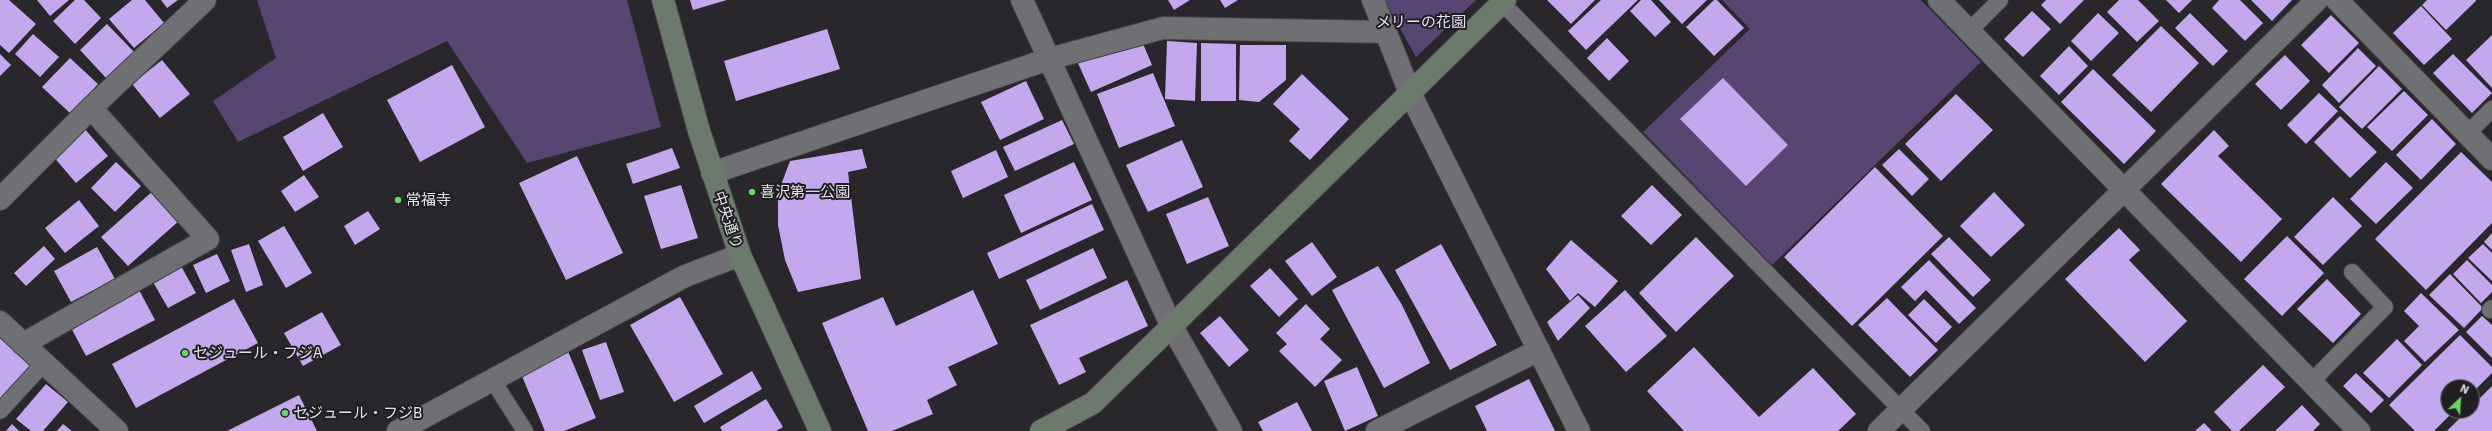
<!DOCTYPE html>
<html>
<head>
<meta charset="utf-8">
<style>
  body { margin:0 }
  #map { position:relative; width:2492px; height:431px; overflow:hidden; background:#29272b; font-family:"Exo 2",sans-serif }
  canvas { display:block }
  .north { position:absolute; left:2440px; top:379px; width:40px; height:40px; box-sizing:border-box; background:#1f1e22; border:1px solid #6d6c70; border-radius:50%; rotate:25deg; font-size:11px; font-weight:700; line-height:16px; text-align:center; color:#e2e1e4 }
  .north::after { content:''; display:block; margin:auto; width:14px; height:18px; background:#68d465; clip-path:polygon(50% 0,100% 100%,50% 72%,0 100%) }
</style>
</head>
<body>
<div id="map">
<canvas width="2492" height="431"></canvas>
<div class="north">N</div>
</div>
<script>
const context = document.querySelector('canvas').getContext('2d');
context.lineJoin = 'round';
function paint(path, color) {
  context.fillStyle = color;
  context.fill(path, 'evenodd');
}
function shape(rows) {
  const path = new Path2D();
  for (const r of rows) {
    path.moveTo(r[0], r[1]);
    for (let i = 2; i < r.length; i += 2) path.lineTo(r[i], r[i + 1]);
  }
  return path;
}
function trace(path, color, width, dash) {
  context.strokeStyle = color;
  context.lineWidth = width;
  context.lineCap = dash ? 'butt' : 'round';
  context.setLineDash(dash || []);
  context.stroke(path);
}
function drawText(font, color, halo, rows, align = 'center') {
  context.font = font + ' "Exo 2","Noto Sans JP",sans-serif';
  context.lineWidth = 4;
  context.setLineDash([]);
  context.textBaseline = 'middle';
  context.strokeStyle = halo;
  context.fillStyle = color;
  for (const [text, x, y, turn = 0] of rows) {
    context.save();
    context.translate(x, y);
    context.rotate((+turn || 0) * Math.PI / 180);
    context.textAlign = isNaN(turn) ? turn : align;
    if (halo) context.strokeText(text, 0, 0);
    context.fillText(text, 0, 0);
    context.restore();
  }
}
paint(shape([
  [257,0,627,0,661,127,527,163,447,41,238,142,213,101,276,58],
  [1384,0,1476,0,1416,57],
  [1722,0,1921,0,1981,62,1772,265,1643,132,1750,29]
]), '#584672');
paint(shape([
  [0,0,9,0,36,24,9,53,0,45],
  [37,0,69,0,50,16],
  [75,0,84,0,101,18,75,44,53,21],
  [132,0,145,0,164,23,134,48,109,19],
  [161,0,178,0,167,8],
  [690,0,727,0,693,10],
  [1168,0,1190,0,1174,10],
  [1220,0,1238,0,1225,8],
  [1547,0,1595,0,1571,24],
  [1601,0,1638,0,1586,50,1568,31],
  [1641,0,1651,0,1671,22,1655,37,1630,11],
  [1659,0,1707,0,1682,24],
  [1714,0,1717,0,1744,28,1714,56,1686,27],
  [2046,0,2084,0,2060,24,2041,5],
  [2119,0,2138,0,2159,21,2137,42,2107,12],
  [2166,0,2192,0,2179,13],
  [2219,0,2240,0,2263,23,2245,41,2212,8],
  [2251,0,2292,0,2272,21],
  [2427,0,2476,0,2476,1,2446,30,2422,5],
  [2421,6,2452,39,2424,65,2393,33],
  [2032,11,2051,29,2023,57,2004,39],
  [2098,13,2119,33,2091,61,2071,41],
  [2190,13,2228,51,2213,66,2175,28],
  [2331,15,2359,43,2329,73,2301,45],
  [107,24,135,53,107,79,80,50],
  [2161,26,2199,63,2151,112,2112,75],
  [827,29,840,69,736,101,724,61],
  [33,34,59,57,40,77,15,54],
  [2492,35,2492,88,2466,60],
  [1607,38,1629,61,1609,81,1587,58],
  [1141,39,1152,65,1091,92,1077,61],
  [1167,41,1197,43,1195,101,1165,99],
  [1201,43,1236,44,1236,101,1201,101],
  [1240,45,1286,45,1286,80,1259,102,1239,100],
  [2069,46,2088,66,2059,95,2040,76],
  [2358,48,2376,66,2339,103,2322,85],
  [0,54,11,65,0,76],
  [2453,54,2492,93,2472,113,2433,73],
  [2285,55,2310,81,2281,110,2255,84],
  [70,58,98,84,71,114,42,87],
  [162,60,190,94,160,118,132,84],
  [452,65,485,127,420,162,387,100],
  [2379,66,2402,89,2362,129,2339,107],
  [2093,69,2156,131,2124,164,2061,102],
  [1153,73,1175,126,1119,148,1097,94],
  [1302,74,1349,119,1310,160,1289,141,1300,129,1273,104],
  [1723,78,1788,145,1746,186,1680,119],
  [1026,81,1044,119,1000,140,981,102],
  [2404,91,2428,115,2392,151,2367,127],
  [2319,93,2338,111,2306,144,2287,125],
  [1956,94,1993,130,1941,181,1905,144],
  [323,113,343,147,303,171,283,137],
  [2340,116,2377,152,2350,178,2314,142],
  [2432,119,2456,144,2421,180,2396,155],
  [1062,120,1074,144,1015,171,1003,147],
  [84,128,108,156,76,183,52,155],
  [2214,130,2229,146,2218,156,2282,219,2241,262,2161,184],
  [1182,140,1203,187,1148,212,1126,165],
  [672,148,680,168,633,184,626,164],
  [862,149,867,168,848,172,861,279,798,292,785,260,778,225,778,193,790,161],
  [1899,149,1929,179,1912,196,1882,165],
  [996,150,1008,177,963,198,951,171],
  [2461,152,2492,182,2492,223,2426,290,2375,239],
  [577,156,623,253,566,280,519,183],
  [116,162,141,186,115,212,91,188],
  [1074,162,1092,200,1021,233,1004,195],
  [2386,162,2413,188,2376,224,2350,199],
  [1875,167,1943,236,1852,326,1784,257],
  [304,175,319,197,295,212,281,191],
  [681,185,698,238,661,249,644,196],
  [1652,185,1682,215,1651,245,1621,216],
  [154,190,180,220,128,266,101,237],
  [1994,192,2025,225,1991,257,1960,226],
  [1208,197,1229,246,1187,264,1166,214],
  [2333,197,2362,226,2323,265,2294,237],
  [79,200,99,226,65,253,45,228],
  [1092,204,1104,230,999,279,987,253],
  [368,211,380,229,355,245,344,226],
  [284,226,312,273,286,288,258,241],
  [2119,228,2140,250,2129,260,2187,321,2145,362,2065,279],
  [2492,233,2492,250,2484,242],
  [2287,236,2324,273,2282,316,2244,279],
  [1696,237,1734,276,1676,332,1639,293],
  [1949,237,1991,280,1973,297,1931,254],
  [1571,240,1618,281,1595,307,1578,293,1570,301,1546,269],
  [1312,242,1337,277,1312,296,1285,261],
  [249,244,263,285,246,292,231,250],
  [1441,244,1497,345,1450,370,1395,270],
  [2483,244,2492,253,2492,281,2468,258],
  [44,246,55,259,26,286,14,273],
  [97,247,115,279,71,302,54,271],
  [1093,248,1107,278,1040,310,1026,280],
  [217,254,230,281,206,293,193,265],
  [1929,260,1976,308,1959,324,1926,290,1915,301,1901,287],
  [2467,260,2492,285,2492,292,2481,303,2453,274],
  [181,266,196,293,168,308,153,282],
  [1378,266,1402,305,1430,363,1384,388,1332,290],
  [1270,268,1298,299,1279,317,1250,286],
  [2450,274,2483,308,2464,328,2429,295],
  [2327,279,2361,314,2333,343,2297,309],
  [1127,280,1148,326,1079,358,1086,372,1059,385,1030,325],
  [138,288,155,320,86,356,69,324],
  [973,290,998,344,948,367,957,385,927,400,933,414,892,431,868,431,822,323,883,297,896,326],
  [1625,290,1667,336,1626,372,1585,326],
  [2421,293,2459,330,2425,362,2404,341,2419,326,2404,311],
  [1578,295,1590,308,1558,341,1547,322],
  [680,297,723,374,674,402,630,325],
  [1887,298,1938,350,1910,377,1858,325],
  [234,299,258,343,136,408,112,364],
  [1924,299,1952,327,1936,343,1908,315],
  [1306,304,1330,329,1320,339,1342,360,1315,387,1279,351,1287,344,1276,333],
  [322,312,341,345,303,366,284,333],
  [1220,316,1249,350,1229,367,1200,333],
  [2482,316,2492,325,2492,358,2466,332],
  [2460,335,2492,367,2492,373,2472,393,2472,387,2448,387,2448,411,2454,411,2434,431,2415,431,2389,405],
  [2,337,34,367,0,404,0,339],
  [2397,339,2422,365,2389,398,2363,373],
  [606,342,624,392,600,400,582,350],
  [1694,347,1759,417,1813,368,1856,414,1838,431,1684,431,1647,391],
  [567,349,596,418,564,431,545,431,519,369],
  [2263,365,2285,387,2239,431,2232,431,2214,412],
  [1357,367,1378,416,1345,431,1324,381],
  [752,371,762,389,704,423,694,406],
  [2356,373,2384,400,2371,413,2343,386],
  [1529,379,1555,431,1487,431,1475,406],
  [46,384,68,402,43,431,31,431,16,419],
  [2492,386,2492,431,2447,431,2467,411,2472,411,2472,406],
  [299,395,317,431,227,431],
  [766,399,783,427,776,431,722,431,720,427],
  [1297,402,1312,431,1263,431,1258,422],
  [2302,405,2320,424,2313,431,2275,431],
  [2204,423,2212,431,2195,431],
  [12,424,19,431,6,431],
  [63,424,72,431,57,431]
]), '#c4a8ed');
const lane = shape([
  [1502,3,1922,431],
  [1969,31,2000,0],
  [2467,134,2492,109],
  [2490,310,2492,308],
  [493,381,525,431],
  [2311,382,2385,307,2352,272],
  [0,411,44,363]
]);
const street = shape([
  [1022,0,1171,325,1231,431],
  [1373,0,1410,93,1579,431],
  [1939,0,2359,431],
  [2337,0,2492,159],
  [712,173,1049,59,1163,28,1386,32],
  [0,199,91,108,205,0],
  [0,322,117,431],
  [23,344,208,239,91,108],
  [398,431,685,276,740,255],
  [1377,431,1539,350],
  [1879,431,2317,0]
]);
const secondary = shape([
  [663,0,699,131,740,255,820,431],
  [1041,431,1093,403,1505,0]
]);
trace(lane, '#444246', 18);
trace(street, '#444246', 24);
trace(secondary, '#444246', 24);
trace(lane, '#706f73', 16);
trace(street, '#706f73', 22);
trace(secondary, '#6b7a6c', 22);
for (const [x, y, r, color] of [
  [752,192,4,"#68d465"],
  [398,200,4,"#68d465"],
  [185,353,4,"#68d465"],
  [285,413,4,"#68d465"]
]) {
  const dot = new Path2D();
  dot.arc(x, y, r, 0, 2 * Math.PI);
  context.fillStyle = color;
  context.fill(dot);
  trace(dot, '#1f1e22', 1.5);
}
drawText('15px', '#e5def1', '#1f1e22', [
  ["メリーの花園",1421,22]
]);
drawText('15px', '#e2e1e4', '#1f1e22', [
  ["喜沢第一公園",760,192],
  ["常福寺",406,200],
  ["セジュール・フジA",193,353],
  ["セジュール・フジB",293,413]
], 'left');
drawText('15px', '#e2e1e4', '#1f1e22', [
  ["中央通り",728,220,71]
]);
</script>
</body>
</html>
